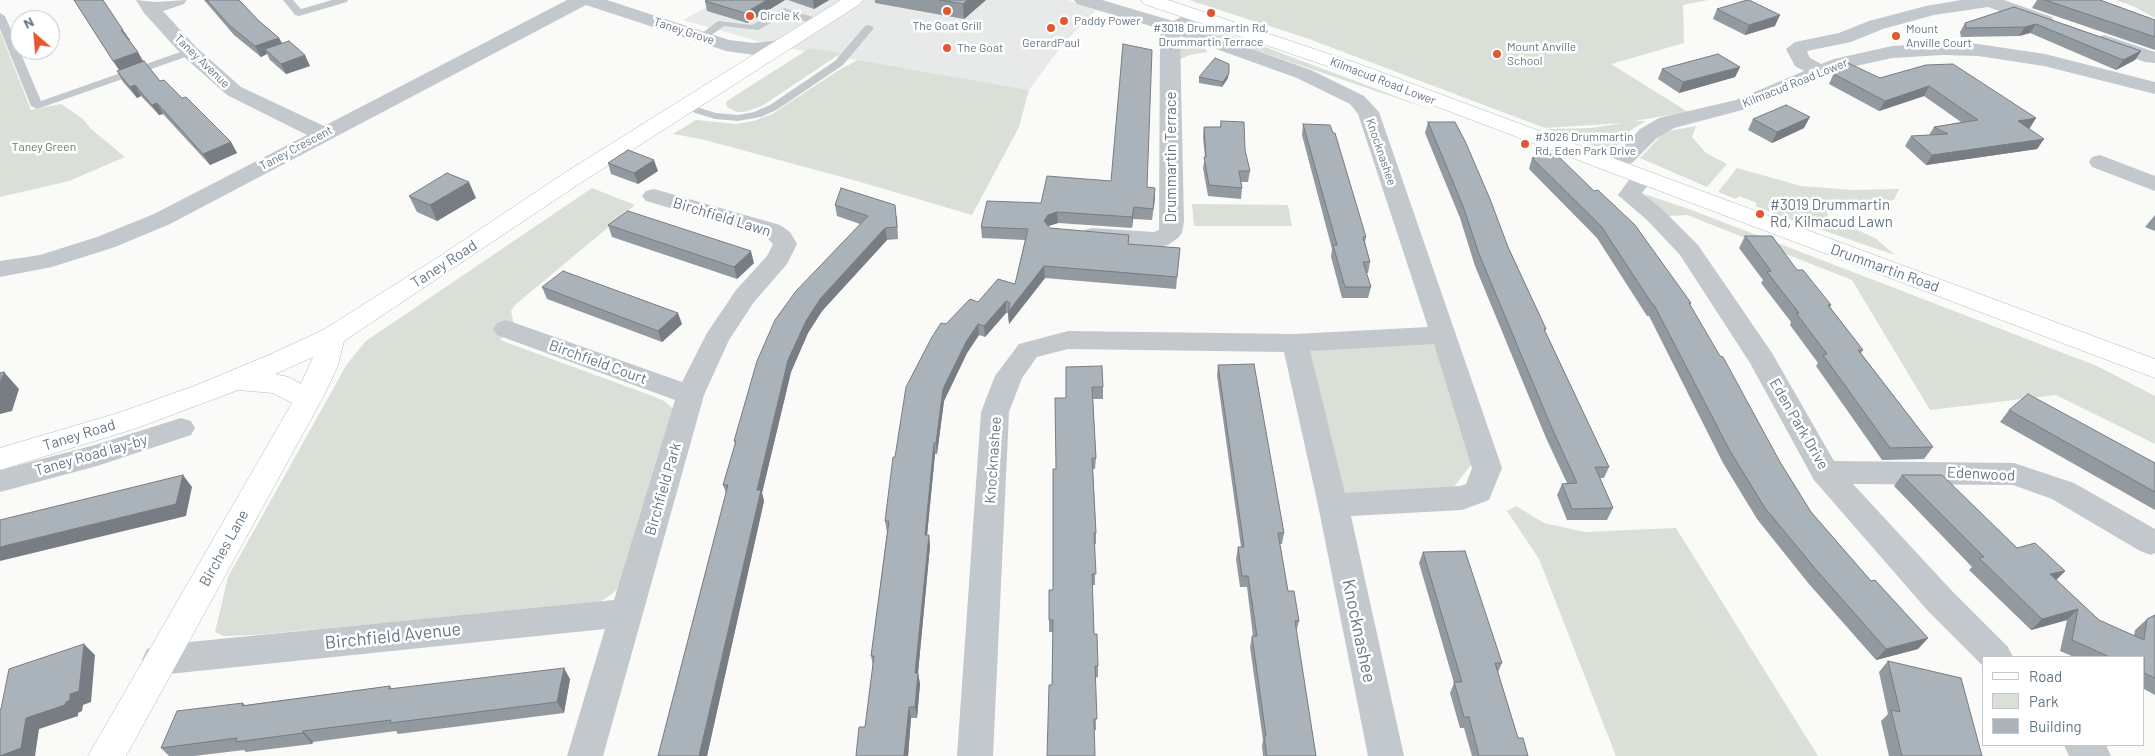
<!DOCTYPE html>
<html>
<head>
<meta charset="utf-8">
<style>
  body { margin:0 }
  #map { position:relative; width:2155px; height:756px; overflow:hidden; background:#fafaf8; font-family:Barlow,sans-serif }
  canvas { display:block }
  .legend { position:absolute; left:1982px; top:656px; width:162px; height:90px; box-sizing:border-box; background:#fff; border:1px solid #c1c8cd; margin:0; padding:6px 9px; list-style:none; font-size:15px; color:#657683 }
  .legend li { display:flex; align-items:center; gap:10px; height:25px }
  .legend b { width:25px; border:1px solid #c1c8cd }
  .north { position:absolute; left:10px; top:10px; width:50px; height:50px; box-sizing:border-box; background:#fff; border:1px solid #c1c8cd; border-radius:50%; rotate:333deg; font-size:14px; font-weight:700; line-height:20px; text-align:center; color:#657683 }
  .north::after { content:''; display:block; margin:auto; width:18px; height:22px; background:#e4572e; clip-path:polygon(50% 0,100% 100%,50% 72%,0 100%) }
</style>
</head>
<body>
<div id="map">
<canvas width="2155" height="756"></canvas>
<ul class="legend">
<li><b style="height:6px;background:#fff"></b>Road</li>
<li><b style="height:14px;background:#dadfd7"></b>Park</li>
<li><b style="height:14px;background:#aab3b9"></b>Building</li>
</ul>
<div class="north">N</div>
</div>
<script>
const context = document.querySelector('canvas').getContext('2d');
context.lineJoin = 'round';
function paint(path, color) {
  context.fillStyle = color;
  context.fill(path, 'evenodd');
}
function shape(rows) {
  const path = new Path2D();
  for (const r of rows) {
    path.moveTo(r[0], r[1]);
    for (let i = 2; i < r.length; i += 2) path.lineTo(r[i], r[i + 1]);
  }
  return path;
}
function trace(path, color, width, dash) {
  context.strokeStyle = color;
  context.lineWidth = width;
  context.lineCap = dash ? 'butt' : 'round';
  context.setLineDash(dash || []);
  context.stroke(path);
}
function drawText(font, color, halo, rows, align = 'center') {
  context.font = font + ' Barlow,sans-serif';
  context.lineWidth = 5;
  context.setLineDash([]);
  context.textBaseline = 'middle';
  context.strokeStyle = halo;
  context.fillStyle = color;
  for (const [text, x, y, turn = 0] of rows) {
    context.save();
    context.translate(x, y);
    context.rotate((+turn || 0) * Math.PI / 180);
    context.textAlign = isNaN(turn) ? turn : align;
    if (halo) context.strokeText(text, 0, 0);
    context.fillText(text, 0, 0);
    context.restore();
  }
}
paint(shape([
  [720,0,1068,0,1096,10,1063,44,1029,90,771,45,683,20]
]), '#e8e9e9');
paint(shape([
  [1189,0,1708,0,1683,5,1684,43,1611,64,1688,112,1634,121,1646,121,1631,130,1616,147,1610,149,1595,146,1547,129,1591,128,1623,123,1545,128,1309,39],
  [2116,0,2155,0,2155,18,2135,7],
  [1196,24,1257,44,1432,110,1205,33,1193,28,1192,26],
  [0,31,31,110,61,104,83,119,91,129,125,157,69,181,0,197],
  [1174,38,1206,49,1207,52,1190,55,1178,60],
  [810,48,841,53,762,106,744,112,737,112,727,107,726,103,727,101],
  [858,60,1029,90,1019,127,972,215,857,181,701,139,673,134,696,120,736,124,754,121,772,114,839,70],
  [1696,126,1692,137,1706,153,1727,164,1707,187,1640,158,1661,136,1669,131],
  [1737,168,1801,186,1852,190,1899,189,1894,200,1826,208,1828,217,1875,238,1895,255,1775,214,1755,206,1757,203,1739,196,1736,199,1718,192],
  [592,188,635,205,515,305,511,311,514,325,500,340,655,397,664,401,672,408,673,413,618,589,602,601,586,604,254,635,224,636,215,632,228,577,347,364,366,341],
  [1644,194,1689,209,2097,366,2155,396,2155,444,2056,395,1930,410,1852,280,1687,215,1667,216],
  [1192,204,1288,205,1292,226,1194,226],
  [1436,343,1474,461,1453,488,1338,494,1298,349],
  [1516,506,1544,523,1585,532,1676,528,1818,756,1616,756,1539,559,1507,511]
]), '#dadfd7');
const secondary = shape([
  [841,0,863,0,860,4,582,182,344,341,337,368,322,399,126,756,88,756,292,403,273,393,238,390,137,428,0,470,0,448,118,413,197,385,271,354,323,330,437,258,566,172,841,0],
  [313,357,301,384,288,377,275,374,313,357],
  [1141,0,1168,0,1359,64,2155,359,2155,378,1345,72,1144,4,1141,0]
]);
trace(secondary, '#b3babf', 1);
paint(shape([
  [283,0,293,0,301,9,332,0,348,0,347,2,299,16,295,15,283,0],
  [784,8,822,20,823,22,818,25,785,15,758,30,724,26,706,39,702,40,697,37,718,21,752,25,784,8],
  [0,13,5,16,41,101,186,50,190,49,195,52,194,54,37,109,31,106,0,29,0,13],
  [869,25,874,28,843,65,778,109,761,117,738,121,715,119,683,109,681,107,687,104,716,113,738,115,754,112,770,105,835,61,865,26,869,25]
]), '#c3c8cc');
paint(shape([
  [136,0,155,2,187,0,184,4,163,11,197,48,241,87,324,126,567,0,607,0,729,40,754,43,782,40,789,42,792,46,789,50,782,52,754,55,726,51,586,5,170,224,115,247,52,267,0,277,0,261,40,255,97,237,154,214,307,135,227,95,183,56,144,13,136,0],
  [1074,0,1102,0,1173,21,1190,13,1197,15,1199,19,1190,27,1311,70,1364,96,1379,112,1502,468,1489,500,1462,510,1351,516,1404,756,1368,756,1318,505,1284,352,1068,349,1037,357,1022,378,1009,412,993,756,957,756,981,412,995,376,1019,344,1068,331,1295,334,1428,327,1358,114,1350,104,1297,78,1180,36,1184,222,1182,233,1178,238,1168,245,1159,247,1084,240,1080,235,1084,230,1092,228,1154,232,1159,230,1160,35,1164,30,1077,4,1074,0],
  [1434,344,1472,468,1466,484,1460,486,1345,493,1310,351,1434,344],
  [1961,0,2004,0,2052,17,2054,21,2052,25,2045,27,1988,7,1934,15,1883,29,1851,42,1807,51,1810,58,1821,64,1834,59,1892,46,1943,43,1978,44,2045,54,2155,82,2155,94,2044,66,1978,56,1943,55,1892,58,1847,68,1750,108,1674,128,1656,139,1632,163,1624,165,1616,163,1613,158,1640,129,1659,118,1736,100,1804,71,1795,66,1786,49,1795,42,1839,33,1869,21,1926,6,1961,0],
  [2104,35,2155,52,2155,63,2145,62,2097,45,2094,41,2097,37,2104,35],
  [2100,155,2155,176,2155,191,2092,167,2089,162,2092,157,2100,155],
  [1642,171,1650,173,1653,178,1642,193,1663,210,1698,245,1772,353,1834,461,2014,463,2074,483,2155,529,2155,553,2151,555,2140,551,2052,499,2013,485,1853,484,1952,591,2008,647,2013,657,1984,657,1984,667,1928,611,1814,480,1750,363,1680,255,1647,220,1618,195,1634,173,1642,171],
  [654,189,780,225,790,232,797,244,787,264,754,302,729,340,704,395,603,756,567,756,605,629,159,675,147,671,142,660,147,649,159,645,614,600,675,400,497,335,493,329,497,323,506,320,515,323,682,382,707,333,736,290,767,256,773,244,764,235,646,201,642,196,646,191,654,189],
  [181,418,191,421,195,428,191,435,97,466,0,492,0,470,95,445,181,418],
  [2064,745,2106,745,2111,756,2069,756,2064,745]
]), '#c3c8cc');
paint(secondary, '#fff');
paint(shape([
  [74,0,130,40,129,40,143,61,160,81,182,98,231,142,237,153,210,165,163,114,159,115,141,96,137,98,123,82,117,71,119,70],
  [204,0,239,0,259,21,279,38,282,43,310,66,286,74,270,60,267,54,261,57,234,35],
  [785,0,747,23,707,11,705,1],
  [788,0,829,0,814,9],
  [875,0,986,0,964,19,875,3],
  [2037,0,2100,0,2155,20,2155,50,2032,8],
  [2014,7,2141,51,2135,60,2116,70,2030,33,2019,36,1961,37,1960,32,1965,23],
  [1717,9,1775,26,1745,35,1713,19],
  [1926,65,2036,118,2029,129,2044,139,2037,149,1926,165,1905,146,1911,136,1929,135,1934,127,1961,122,1924,96,1879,111,1829,84,1837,66,1880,78],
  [1740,67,1735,77,1679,93,1658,79,1662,69],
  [1199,77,1228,78,1222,87,1199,83],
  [1753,119,1804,128,1772,143,1748,130],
  [1221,121,1245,150,1250,171,1248,182,1241,182,1242,188,1241,199,1208,196,1203,168,1205,157,1203,137,1204,127,1220,127],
  [1428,122,1508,247,1546,329,1545,331,1609,467,1604,478,1600,478,1613,508,1607,520,1567,520,1557,495,1562,484,1567,483,1546,438,1475,266,1460,218,1425,133],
  [1303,124,1366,237,1365,242,1370,262,1368,273,1366,273,1371,287,1368,298,1342,298,1331,257,1332,249,1302,135],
  [1532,158,1691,303,1690,305,1780,462,1811,512,1871,581,1928,638,1918,649,1876,660,1809,584,1757,519,1723,463,1649,316,1647,316,1597,238,1529,169],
  [608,163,658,171,638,184,611,174],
  [1147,187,1155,188,1152,220,1133,219,1132,228,1058,223,1048,226,1050,228,1129,244,1180,248,1176,289,1045,278,1009,324,1008,313,1006,313,985,337,979,335,967,353,944,401,937,454,935,454,927,535,929,535,930,546,918,673,920,684,917,718,911,718,908,756,856,756,865,727,873,666,871,656,887,532,885,521,895,457,946,324,978,302,1015,284,1025,240,982,238,981,227,1041,203],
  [409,196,476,198,437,221,417,212],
  [835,205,897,216,898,239,887,240,822,311,808,333,791,372,762,493,764,501,707,756,658,756,726,493,723,485,735,444,734,441,860,224,837,216],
  [2155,215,2155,231,2145,227],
  [608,225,754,263,737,279,612,237],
  [1745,236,1797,270,1831,305,1830,307,1863,350,1861,353,1933,447,1924,459,1882,460,1816,366,1818,363,1790,325,1791,322,1761,283,1763,280,1739,248],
  [542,287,682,324,662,342,547,299],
  [1218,365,1284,533,1282,544,1280,544,1288,591,1299,621,1296,632,1316,756,1263,756,1262,746,1263,740,1250,647,1252,636,1253,636,1247,587,1240,587,1236,559,1238,547,1241,547,1217,376],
  [1066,367,1103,387,1103,399,1093,399,1096,458,1095,469,1093,469,1096,533,1096,544,1095,544,1095,585,1092,585,1094,634,1098,666,1098,677,1095,678,1096,730,1095,730,1052,685,1053,632,1049,632,1049,590,1053,590,1066,398],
  [2009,410,2155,463,2155,510,2000,422],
  [1902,475,2017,548,2065,571,2056,580,2099,620,2134,636,2135,630,2147,619,2155,615,2155,695,2144,689,2144,657,2074,657,2060,651,2067,620,2031,630,1969,570,1972,567,1894,486],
  [1423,552,1502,663,1498,672,1518,738,1528,756,1472,756,1464,728,1460,728,1450,693,1454,683,1419,563],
  [1888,661,1982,756,1889,756,1881,721,1888,714,1879,672],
  [570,679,564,713,398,734,396,731,313,742,312,744,246,752,244,750,194,756,169,756,161,748,243,703,245,705,390,686,392,689]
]), '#929a9f');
paint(shape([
  [767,0,785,0,747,23,745,13],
  [813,0,829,0,814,9],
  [968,0,986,0,964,19,963,4],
  [1780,15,1775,26,1745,35,1749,25],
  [2036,24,2030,33,2019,36,2025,27],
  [121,30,123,30,130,40,128,41],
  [279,38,285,49,265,49,267,54,261,57,255,46],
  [2141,51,2135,60,2116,70,2123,60],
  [138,52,144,63,120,71,113,61],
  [305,55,310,66,286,74,281,64],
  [1740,67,1735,77,1679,93,1683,82],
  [1229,73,1228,78,1222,87,1223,82],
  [135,85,141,96,137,98,130,87],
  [1929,86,1924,96,1879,111,1885,101],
  [157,103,163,114,159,115,152,105],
  [1810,117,1804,128,1772,143,1777,132],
  [2036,118,2029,129,2018,121],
  [2044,139,2037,149,1926,165,1932,155],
  [231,142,237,153,210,165,203,154],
  [654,160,658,171,638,184,634,173],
  [469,182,476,198,437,221,430,205],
  [1155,188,1155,199,1152,220,1153,209],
  [1134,207,1133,219,1132,228,1132,217],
  [1057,212,1058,223,1049,226,1044,221,1048,215],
  [885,228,887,240,822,311,808,333,791,372,762,493,764,501,707,756,699,756,757,490,788,360,806,321,820,299],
  [751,251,754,263,737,279,734,267],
  [1044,266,1045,278,1009,324,1008,312],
  [1006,301,1006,313,985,337,984,326],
  [678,313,682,324,662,342,658,331],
  [978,324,979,335,967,353,944,401,937,454,936,443,943,389,966,342],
  [4,372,19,389,12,411,0,414,0,384],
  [934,443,935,454,926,546,925,535],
  [183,475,192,487,186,516,0,561,0,547],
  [929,535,930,546,918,673,920,684,917,718,915,707,915,673],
  [2065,571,2054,582,2050,574],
  [2078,609,2067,620,2031,630,2042,619],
  [1928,638,1918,649,1876,660,1886,649],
  [84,644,95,655,91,702,83,705,82,711,78,713,78,716,39,729,35,756,0,756,26,718,66,702,70,694],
  [564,668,570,679,564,713,557,702],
  [909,707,911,718,908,756,904,756],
  [303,731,313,742,312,744,303,733]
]), '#777d82');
const building = shape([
  [74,0,103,0,123,30,121,30,138,52,113,61,74,0],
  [207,0,239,0,259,21,279,38,255,46,229,25,207,0],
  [707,0,767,0,745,13,705,1,707,0],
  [940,0,968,0,963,4,940,0],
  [1747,0,1749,0,1780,15,1749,25,1717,9,1747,0],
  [2045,0,2100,0,2155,20,2155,37,2045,0],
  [2014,7,2141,51,2123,60,2036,24,2025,27,1966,28,1965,23,2014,7],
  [289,41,305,55,281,64,265,49,289,41],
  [1123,44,1152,50,1147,187,1155,188,1153,209,1134,207,1132,217,1057,212,1048,215,1044,221,1050,228,1129,235,1128,244,1180,248,1177,277,1044,266,1008,312,1010,303,1006,301,984,326,978,324,966,342,943,389,936,443,934,443,925,535,929,535,915,673,918,673,915,707,909,707,904,756,856,756,859,727,865,727,874,656,871,656,889,521,885,521,893,457,895,457,906,387,932,337,941,323,946,324,970,299,978,302,998,279,1015,284,1028,229,981,227,987,201,1041,203,1047,176,1111,181,1123,44],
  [1718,54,1740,67,1683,82,1662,69,1718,54],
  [1215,58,1229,64,1229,73,1223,82,1199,77,1215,58],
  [144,61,160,81,164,80,182,98,186,97,231,142,203,154,157,103,152,105,135,85,130,87,117,71,144,61],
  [1846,62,1880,78,1926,65,1953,64,2036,118,2018,121,2044,139,1932,155,1911,136,1948,134,1934,127,1978,120,1929,86,1885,101,1834,74,1837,66,1846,62],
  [1786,105,1810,117,1777,132,1753,119,1786,105],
  [1221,121,1244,122,1245,150,1250,171,1239,171,1242,188,1209,185,1204,157,1206,157,1204,127,1221,127,1221,121],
  [1428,122,1455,122,1465,141,1490,199,1508,247,1546,329,1544,329,1609,467,1595,467,1613,508,1572,509,1562,484,1577,483,1551,426,1479,254,1463,206,1428,122],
  [1303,124,1330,125,1333,133,1335,133,1366,237,1363,237,1370,262,1363,262,1371,287,1345,287,1333,245,1337,245,1303,124],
  [628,150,654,160,634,173,608,163,628,150],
  [1555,153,1594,191,1598,190,1635,225,1691,303,1689,303,1720,356,1723,357,1780,462,1811,512,1871,581,1875,580,1928,638,1886,649,1818,572,1765,508,1730,451,1654,305,1653,305,1601,226,1532,158,1555,153],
  [447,173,469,182,430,205,409,196,447,173],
  [841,188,895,205,897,227,885,228,820,299,806,321,788,360,757,490,761,490,699,756,658,756,728,485,723,485,736,441,734,441,757,361,775,320,796,291,868,216,835,205,841,188],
  [628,211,751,251,734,267,608,225,628,211],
  [1745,236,1772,236,1797,270,1803,270,1831,305,1828,305,1863,350,1858,350,1933,447,1890,448,1823,355,1827,354,1796,313,1799,313,1767,272,1771,271,1745,236],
  [563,271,678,313,658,331,542,287,563,271],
  [1254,364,1284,533,1278,533,1288,591,1294,591,1299,621,1295,621,1316,756,1267,756,1264,736,1266,736,1252,636,1257,636,1248,576,1242,576,1238,547,1244,547,1218,365,1254,364],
  [1102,366,1103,387,1092,387,1096,458,1092,458,1096,533,1094,533,1096,574,1092,574,1094,634,1097,634,1098,666,1095,666,1097,719,1094,719,1095,756,1047,756,1049,685,1052,685,1053,620,1049,620,1049,590,1053,590,1053,469,1056,469,1055,398,1066,398,1066,367,1102,366],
  [4,372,0,384,0,373,4,372],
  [2028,394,2155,463,2155,492,2009,410,2028,394],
  [183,475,176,504,0,547,0,520,183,475],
  [1902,475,1942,475,2017,548,2035,543,2065,571,2050,574,2099,620,2144,640,2147,619,2155,615,2155,678,2144,673,2144,657,2110,657,2072,640,2078,609,2042,619,1979,558,1984,557,1902,475],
  [1465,551,1502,663,1495,663,1518,738,1523,738,1528,756,1479,756,1469,717,1464,717,1454,682,1462,682,1423,552,1465,551],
  [84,644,79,691,70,694,70,700,66,702,65,705,26,718,21,748,0,756,0,709,1,709,9,669,84,644],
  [1888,661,1961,678,1982,756,1902,756,1891,710,1900,712,1888,661],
  [564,668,557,702,390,723,391,720,303,731,303,733,236,742,237,738,161,748,177,711,243,703,242,706,390,686,389,689,564,668]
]);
paint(building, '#aab3b9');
trace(building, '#777d82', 1);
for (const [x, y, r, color] of [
  [947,11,5,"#e4572e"],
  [1211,13,5,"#e4572e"],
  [750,16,5,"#e4572e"],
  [1064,21,5,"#e4572e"],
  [1051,28,5,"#e4572e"],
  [1896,36,5,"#e4572e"],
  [947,48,5,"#e4572e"],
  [1497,54,5,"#e4572e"],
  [1525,144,5,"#e4572e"],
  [1760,214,5,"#e4572e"]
]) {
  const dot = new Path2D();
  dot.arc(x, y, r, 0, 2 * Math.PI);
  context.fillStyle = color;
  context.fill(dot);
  trace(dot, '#fff', 2);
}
drawText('12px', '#657683', '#fff', [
  ["Circle K",760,16],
  ["Paddy Power",1074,21],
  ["The Goat Grill",947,26,"center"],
  ["#3018 Drummartin Rd,",1211,28,"center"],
  ["Drummartin Terrace",1211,42,"center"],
  ["Mount",1906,29],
  ["Anville Court",1906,43],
  ["GerardPaul",1051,43,"center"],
  ["Mount Anville",1507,47],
  ["School",1507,61],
  ["The Goat",957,48],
  ["#3026 Drummartin",1535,137],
  ["Rd, Eden Park Drive",1535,151]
], 'left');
drawText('12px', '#657683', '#fff', [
  ["Taney Grove",684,31,18],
  ["Taney Avenue",202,61,44],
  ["Kilmacud Road Lower",1383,81,21],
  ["Kilmacud Road Lower",1795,83,-22],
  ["Taney Crescent",296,148,-28],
  ["Knocknashee",1381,152,71]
]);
drawText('12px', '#687a64', '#fff', [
  ["Taney Green",44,147]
]);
drawText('15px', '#657683', '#fff', [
  ["Drummartin Terrace",1171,157,-90],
  ["Birchfield Lawn",722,217,17],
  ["Taney Road",444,264,-33],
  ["Drummartin Road",1885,268,20],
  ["Birchfield Court",598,362,20],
  ["Eden Park Drive",1799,424,60],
  ["Taney Road",79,435,-17],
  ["Taney Road lay-by",91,455,-16],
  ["Knocknashee",993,460,-86],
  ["Edenwood",1981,474,3],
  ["Birchfield Park",663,489,-74],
  ["Birches Lane",224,548,-61]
]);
drawText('15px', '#657683', '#fff', [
  ["#3019 Drummartin",1770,205],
  ["Rd, Kilmacud Lawn",1770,222]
], 'left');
drawText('18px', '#657683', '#fff', [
  ["Knocknashee",1359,631,78],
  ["Birchfield Avenue",393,636,-6]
]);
</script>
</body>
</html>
